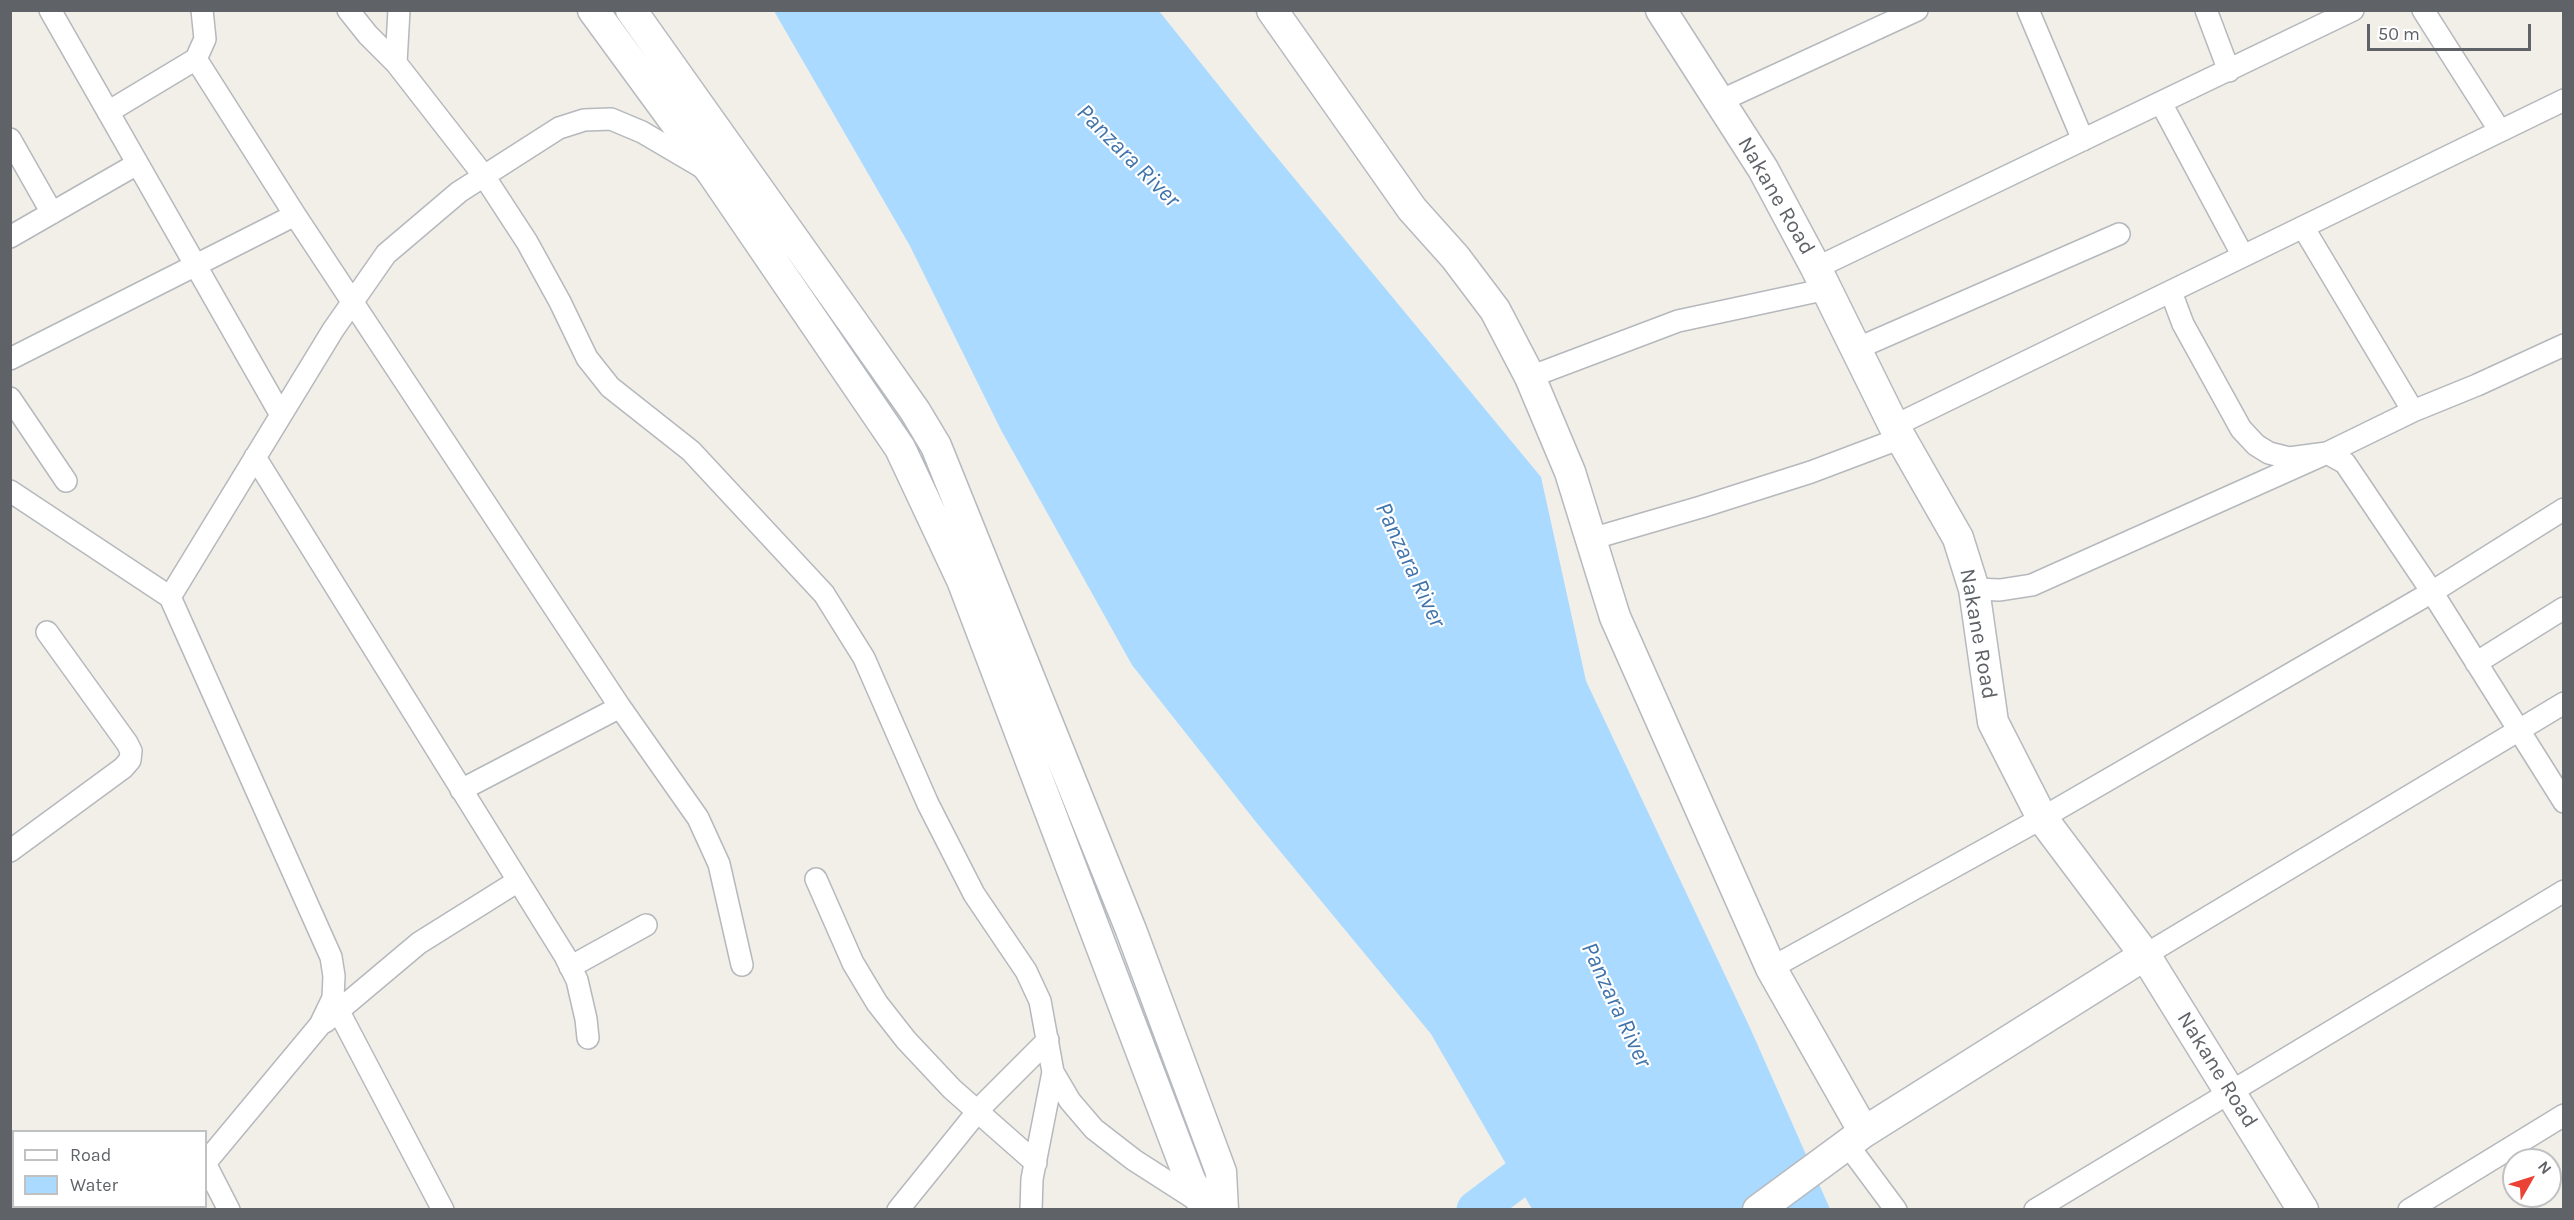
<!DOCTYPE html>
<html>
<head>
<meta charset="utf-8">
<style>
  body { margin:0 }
  #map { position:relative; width:2574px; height:1220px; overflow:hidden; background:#f1efe8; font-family:Karla,sans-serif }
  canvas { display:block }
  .frame { position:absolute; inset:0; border:12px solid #5f6368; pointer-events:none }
  .legend { position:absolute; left:12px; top:1130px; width:195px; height:78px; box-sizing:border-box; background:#fff; border:2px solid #bfc1c3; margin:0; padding:8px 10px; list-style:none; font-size:18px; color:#5f6368 }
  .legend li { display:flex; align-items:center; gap:12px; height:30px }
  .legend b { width:30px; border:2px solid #bfc1c3 }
  .north { position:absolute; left:2502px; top:1148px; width:60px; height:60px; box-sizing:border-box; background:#fff; border:2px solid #bfc1c3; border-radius:50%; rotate:51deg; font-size:16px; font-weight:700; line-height:24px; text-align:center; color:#5f6368 }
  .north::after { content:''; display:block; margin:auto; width:21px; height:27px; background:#ea4335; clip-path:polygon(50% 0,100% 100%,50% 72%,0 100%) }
  .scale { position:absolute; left:2367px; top:24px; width:164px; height:27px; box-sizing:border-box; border:3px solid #5f6368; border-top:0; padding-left:8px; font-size:18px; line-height:21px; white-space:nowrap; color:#5f6368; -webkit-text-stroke:4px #fff; paint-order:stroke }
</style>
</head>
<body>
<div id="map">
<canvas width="2574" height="1220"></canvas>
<div class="frame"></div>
<ul class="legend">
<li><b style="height:8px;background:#fff"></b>Road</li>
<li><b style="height:16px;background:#aadaff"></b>Water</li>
</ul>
<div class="north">N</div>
<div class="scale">50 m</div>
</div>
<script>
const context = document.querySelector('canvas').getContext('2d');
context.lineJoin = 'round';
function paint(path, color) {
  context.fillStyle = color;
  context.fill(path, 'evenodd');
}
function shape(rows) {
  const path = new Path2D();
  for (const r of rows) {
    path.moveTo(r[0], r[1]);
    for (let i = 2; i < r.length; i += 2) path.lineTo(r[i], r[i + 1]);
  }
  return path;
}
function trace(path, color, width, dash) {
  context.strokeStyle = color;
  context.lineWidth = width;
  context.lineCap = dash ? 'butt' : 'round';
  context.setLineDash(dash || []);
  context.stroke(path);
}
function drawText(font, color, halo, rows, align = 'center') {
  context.font = font + ' Karla,sans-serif';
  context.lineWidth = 4.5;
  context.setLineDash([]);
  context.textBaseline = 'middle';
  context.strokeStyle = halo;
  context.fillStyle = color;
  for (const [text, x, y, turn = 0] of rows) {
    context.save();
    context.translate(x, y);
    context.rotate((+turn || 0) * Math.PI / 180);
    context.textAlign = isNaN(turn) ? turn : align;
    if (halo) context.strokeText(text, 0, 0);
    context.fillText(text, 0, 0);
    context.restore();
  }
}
paint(shape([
  [774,11,1159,11,1256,132,1541,477,1586,681,1751,1030,1830,1209,1532,1209,1431,1034,1256,822,1132,665,1001,430,910,246]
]), '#aadaff');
trace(shape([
  [1476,1210,1558,1148]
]), '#aadaff', 39);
const street = shape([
  [50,10,281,415],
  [348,10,368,35,396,63,484,176,527,242,560,302,587,358,610,387,691,451,824,594,864,658,928,804,974,894,1026,971,1040,1001,1053,1072,1070,1101,1094,1129,1134,1160,1201,1203],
  [2028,10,2083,140],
  [2206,10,2229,71],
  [2423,10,2500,131],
  [196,59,295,215,620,707,698,818,719,864,742,965],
  [396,63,399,10],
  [1720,101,1917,10],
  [2161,103,2243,256],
  [108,112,196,59,205,39,202,10],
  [10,139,52,213],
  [2303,227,2413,411],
  [10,237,137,164],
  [1816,268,2353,10],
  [2171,292,2183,324,2241,429,2256,445,2269,453,2289,458,2327,453,2345,463,2432,592,2564,802],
  [1856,349,2119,234],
  [10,359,295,215],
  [1530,377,1678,321,1827,289],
  [10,398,66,481],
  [1894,426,2564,100],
  [255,457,565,956,577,980,586,1019,588,1038],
  [10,491,170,597,331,957,334,976,333,998,320,1025,206,1162],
  [1591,539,1701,507,1811,472,1901,438],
  [1974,589,2000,590,2032,585,2327,453,2413,411,2477,385,2564,345],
  [170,597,333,330,386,254,459,192,559,128,584,120,611,119,642,132,705,169],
  [2476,663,2564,608],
  [461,790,620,707],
  [10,851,123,768,130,760,131,751,127,743,47,632],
  [816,879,853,963,877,1003,906,1040,952,1089,1036,1163],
  [2145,955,2564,703],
  [570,967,646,925],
  [1771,968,2042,818,2432,592,2564,509],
  [338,1010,443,1210],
  [325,1022,419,943,518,881],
  [1847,1144,1896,1210],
  [206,1165,229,1210],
  [10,1187,14,1186],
  [166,1210,168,1206],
  [898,1210,982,1106,1048,1040],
  [1031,1210,1032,1179,1053,1072],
  [2035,1210,2564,891],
  [2409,1210,2564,1115]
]);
const secondary = shape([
  [593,10,713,174,900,448,962,580,1190,1180,1206,1210],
  [631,10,854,324,915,411,936,446,1131,930,1221,1172,1223,1210],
  [1272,10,1412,209,1455,257,1495,310,1530,377,1570,472,1615,617,1771,968,1864,1132],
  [1661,10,1763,169,1816,268,1894,426,1958,538,1974,589,1993,722,2042,818,2145,955,2303,1210],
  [1758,1210,1864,1132,2145,955]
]);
trace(street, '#b5b8bc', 24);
trace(secondary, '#b6babf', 33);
trace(street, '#fff', 21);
trace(secondary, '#fff', 30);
drawText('22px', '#5f6368', '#fff', [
  ["Nakane Road",1776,196,60],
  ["Nakane Road",1978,634,80],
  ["Nakane Road",2217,1070,58]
]);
drawText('italic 24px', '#4174aa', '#fff', [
  ["Panzara River",1128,156,45],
  ["Panzara River",1410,565,65],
  ["Panzara River",1616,1005,65]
]);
</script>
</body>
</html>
